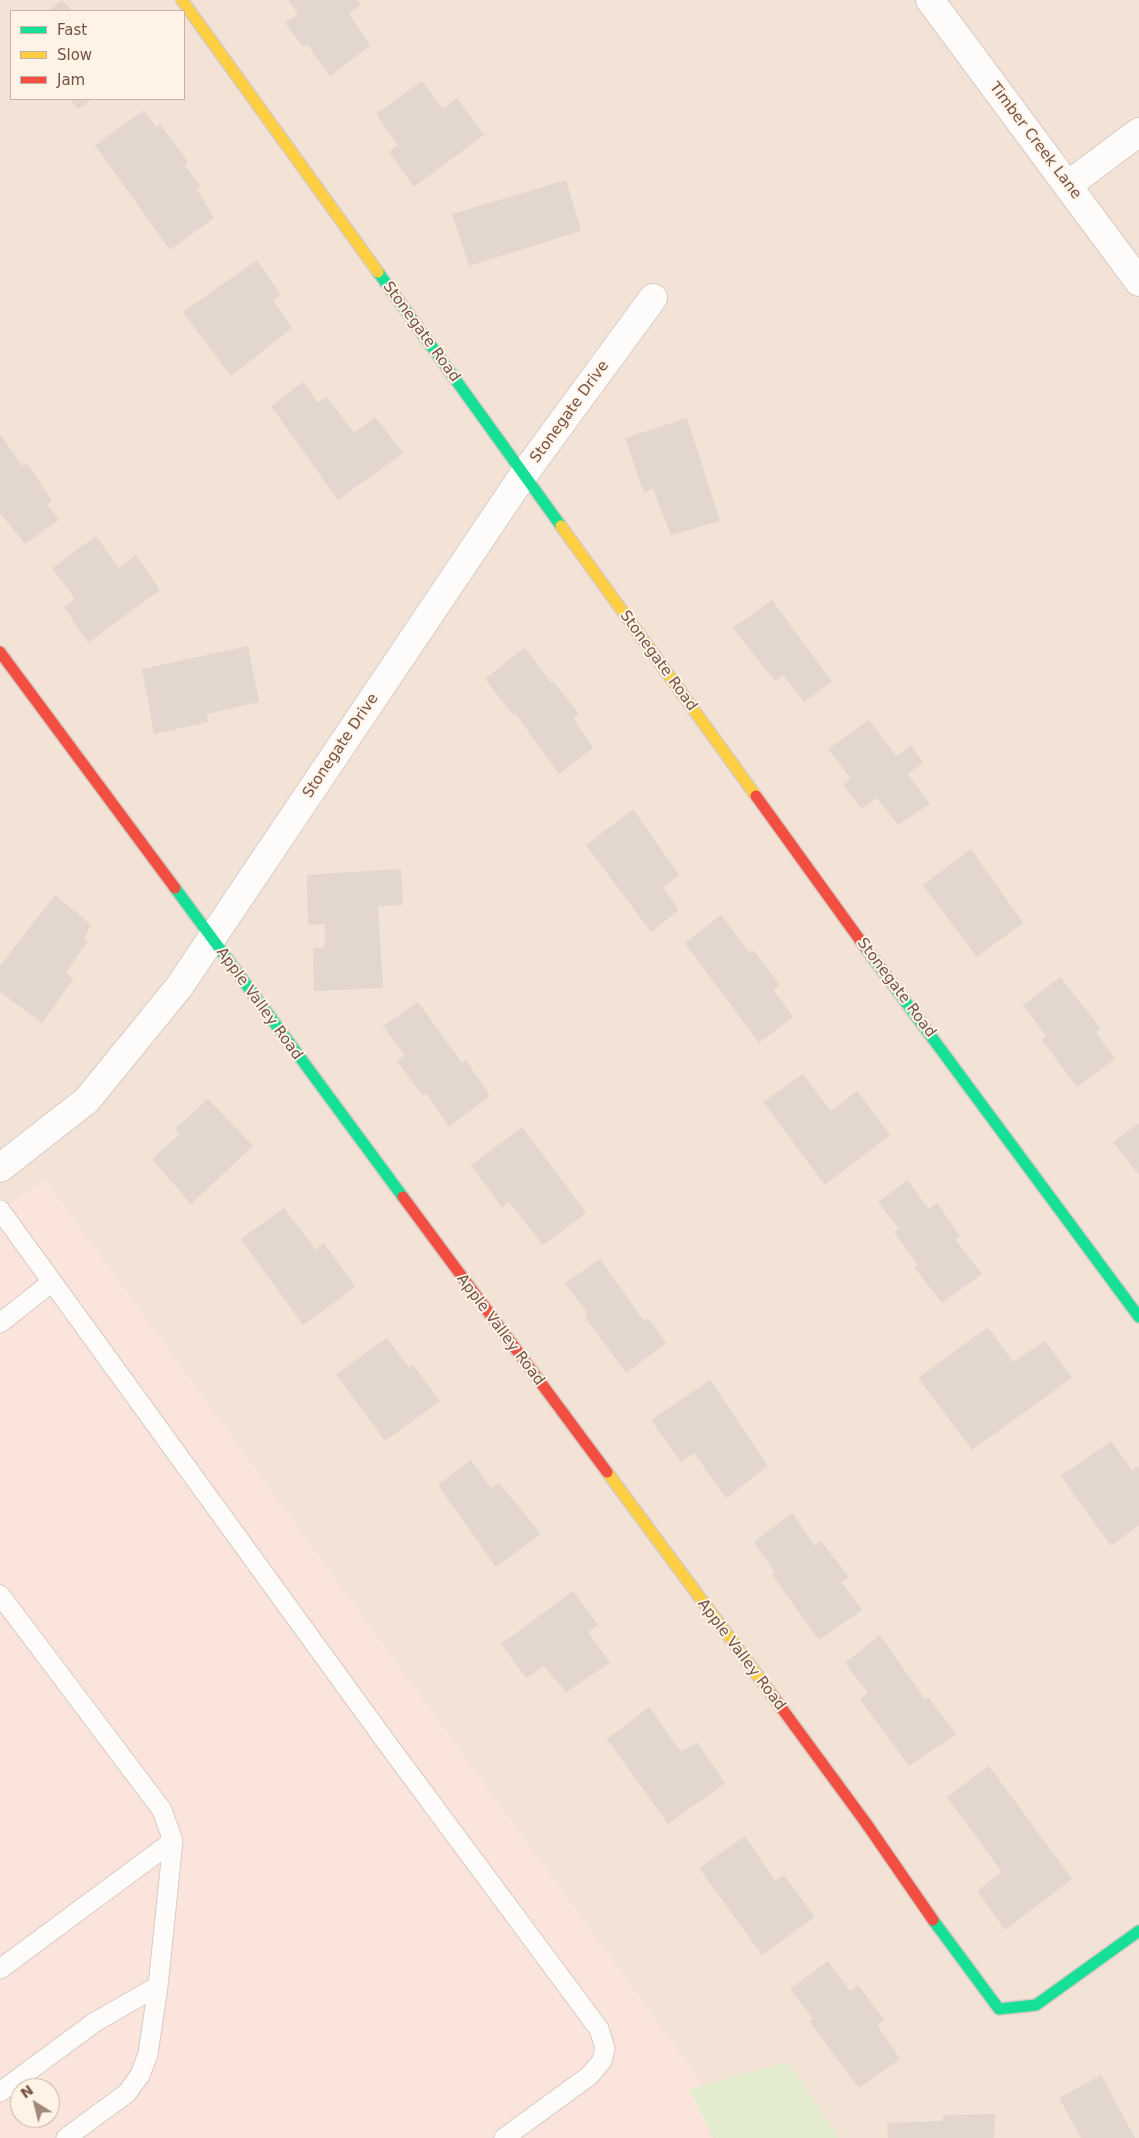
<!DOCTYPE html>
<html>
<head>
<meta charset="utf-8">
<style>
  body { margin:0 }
  #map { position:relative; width:1139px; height:2138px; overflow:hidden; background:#f6eee6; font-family:"DejaVu Sans",sans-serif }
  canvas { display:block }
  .legend { position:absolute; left:10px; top:10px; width:175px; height:90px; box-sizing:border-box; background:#fff3e6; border:1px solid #c7b3a6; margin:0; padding:6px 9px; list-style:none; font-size:15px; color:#745246 }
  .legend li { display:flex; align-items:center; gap:10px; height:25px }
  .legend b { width:25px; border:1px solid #c7b3a6 }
  .north { position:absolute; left:10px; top:2078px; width:50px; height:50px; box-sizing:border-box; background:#fff3e6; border:1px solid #c7b3a6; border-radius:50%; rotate:324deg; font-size:14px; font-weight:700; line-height:20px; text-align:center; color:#745246 }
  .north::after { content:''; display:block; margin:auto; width:18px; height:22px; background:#a2897e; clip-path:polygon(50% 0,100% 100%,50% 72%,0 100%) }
</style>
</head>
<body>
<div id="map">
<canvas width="1139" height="2138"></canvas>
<ul class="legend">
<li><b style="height:6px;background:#16e098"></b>Fast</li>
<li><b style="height:6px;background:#ffcf43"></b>Slow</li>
<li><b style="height:6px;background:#f24e42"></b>Jam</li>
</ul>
<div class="north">N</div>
</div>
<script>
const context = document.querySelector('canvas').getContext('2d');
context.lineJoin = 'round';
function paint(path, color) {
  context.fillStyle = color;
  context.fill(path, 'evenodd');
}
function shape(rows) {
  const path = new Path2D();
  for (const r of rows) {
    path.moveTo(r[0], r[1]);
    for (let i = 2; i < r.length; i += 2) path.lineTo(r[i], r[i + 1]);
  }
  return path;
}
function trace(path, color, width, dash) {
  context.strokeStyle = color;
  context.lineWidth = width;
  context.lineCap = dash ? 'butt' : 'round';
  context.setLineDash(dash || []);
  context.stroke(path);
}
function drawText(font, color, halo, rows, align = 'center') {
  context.font = font + ' "DejaVu Sans",sans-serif';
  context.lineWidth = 4;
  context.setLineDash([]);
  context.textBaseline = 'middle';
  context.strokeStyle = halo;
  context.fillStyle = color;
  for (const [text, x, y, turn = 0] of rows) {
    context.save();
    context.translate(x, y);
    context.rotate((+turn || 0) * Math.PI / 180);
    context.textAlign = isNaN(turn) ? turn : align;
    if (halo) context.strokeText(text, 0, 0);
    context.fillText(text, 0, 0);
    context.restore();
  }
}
paint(shape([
  [0,0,1139,0,1139,2138,742,2138,45,1180,0,1213],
  [11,11,184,11,184,99,11,99]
]), '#f2e3d6');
paint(shape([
  [45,1180,704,2086,689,2089,713,2138,0,2138,0,1213],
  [20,2088,50,2088,50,2118,20,2118]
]), '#fae4db');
paint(shape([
  [788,2062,839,2138,713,2138,689,2089]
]), '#e4ecd0');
paint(shape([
  [62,0,72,11,48,11],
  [288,0,357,0,361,5,349,13,370,46,330,76,307,44,303,47,285,23,298,14],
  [422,81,443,109,457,98,484,135,414,187,389,152,398,145,376,114],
  [70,99,92,99,78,109],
  [144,110,156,127,160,124,188,162,184,165,201,186,197,189,214,218,170,250,95,145],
  [566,180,581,231,469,266,452,214],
  [257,260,281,295,273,300,292,328,231,376,183,312],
  [303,382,318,403,327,397,354,433,375,417,403,453,338,500,271,406],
  [687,418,720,521,671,535,653,489,644,493,625,438],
  [0,434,22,466,27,463,52,501,47,505,59,520,25,544,0,513],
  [96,536,119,568,136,555,160,590,88,643,64,607,75,599,52,568],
  [772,600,832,682,804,702,783,675,775,681,733,628],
  [248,646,259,702,207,714,208,722,154,734,142,669],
  [525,647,551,683,554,682,579,714,573,718,593,748,559,774,515,713,513,715,485,679],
  [869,720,896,756,911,745,923,763,908,774,930,804,898,825,877,798,862,809,843,785,851,779,828,749],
  [633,809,679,875,663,887,679,910,651,932,586,845],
  [971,849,1023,923,977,957,923,885],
  [401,869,403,905,378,906,383,988,314,991,313,948,325,947,325,924,308,925,307,875],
  [55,895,91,925,84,938,88,941,66,972,73,979,42,1023,0,992,0,966],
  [721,915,749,953,753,950,780,985,773,990,793,1017,759,1043,685,943],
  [1060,977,1101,1029,1096,1032,1115,1059,1077,1087,1041,1039,1046,1036,1023,1005],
  [418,1002,462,1063,466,1060,490,1096,449,1127,426,1093,423,1096,397,1061,405,1055,383,1026],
  [803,1074,831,1111,857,1091,890,1135,825,1185,763,1102],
  [208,1099,253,1146,191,1204,152,1159,180,1134,175,1129],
  [1139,1123,1139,1175,1113,1142],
  [522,1127,586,1213,543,1245,509,1202,502,1208,471,1165],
  [907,1180,929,1209,937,1203,960,1236,955,1239,982,1274,942,1303,914,1267,917,1264,894,1232,899,1229,878,1202],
  [284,1208,316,1250,324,1243,355,1287,303,1325,241,1239],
  [600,1259,644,1321,648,1318,666,1343,626,1373,585,1317,588,1314,565,1283],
  [988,1327,1013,1362,1045,1341,1072,1378,972,1450,918,1378],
  [387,1338,409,1368,413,1365,440,1401,385,1441,336,1374],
  [710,1380,768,1466,726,1498,694,1453,681,1462,651,1420],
  [1111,1441,1132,1470,1137,1466,1139,1468,1139,1525,1111,1546,1061,1476],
  [471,1460,491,1488,499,1483,541,1534,496,1567,438,1485],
  [792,1513,815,1546,821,1541,849,1577,841,1582,862,1610,819,1640,772,1575,775,1573,754,1542],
  [573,1591,598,1625,588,1632,610,1663,566,1692,544,1666,526,1678,501,1644],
  [880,1635,925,1700,928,1697,956,1734,909,1766,860,1699,868,1693,845,1663],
  [649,1707,681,1752,697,1742,725,1783,668,1824,607,1739],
  [989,1766,1072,1879,1005,1930,977,1891,1002,1872,947,1797],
  [745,1836,775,1881,784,1875,815,1917,762,1955,699,1868],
  [828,1961,850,1991,858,1985,884,2020,877,2025,900,2059,859,2088,809,2021,813,2019,790,1989],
  [1101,2075,1135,2138,1081,2138,1059,2098],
  [995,2114,994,2138,888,2138,887,2123,942,2121,944,2115]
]), '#e2d6ce');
const lane = shape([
  [0,1210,389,1746,599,2029,605,2048,602,2061,589,2076,504,2138],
  [0,1323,52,1282],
  [0,1595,162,1810,173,1841,158,1986,148,2054,140,2075,127,2093,66,2138],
  [0,1969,173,1841],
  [0,2092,95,2022,158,1986]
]);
const street = shape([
  [930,0,1139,282],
  [1068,185,1139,132],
  [0,1168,87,1100,179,987,524,474,653,298]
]);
const fast = shape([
  [378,272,561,526],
  [175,888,403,1197],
  [865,947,1139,1317],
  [933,1920,999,2009,1036,2005,1139,1931]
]);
const slow = shape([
  [182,0,378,272],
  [561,526,756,796],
  [607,1472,772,1695]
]);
const jam = shape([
  [0,652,175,888],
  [756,796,865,947],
  [403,1197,607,1472],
  [772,1695,866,1823,933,1920]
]);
trace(lane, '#d7cbc4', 21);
trace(street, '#d7cbc4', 30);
trace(fast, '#d6cac3', 14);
trace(slow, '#d6cac3', 14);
trace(jam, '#d6cac3', 14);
trace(lane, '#fefcfb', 19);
trace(street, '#fefcfb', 28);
trace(fast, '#16e098', 11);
trace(slow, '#ffcf43', 11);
trace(jam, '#f24e42', 11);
drawText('15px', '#745246', '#fff3e6', [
  ["Timber Creek Lane",1035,141,53],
  ["Stonegate Road",421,332,54],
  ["Stonegate Drive",570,412,-54],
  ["Stonegate Road",658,661,54],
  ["Stonegate Drive",341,746,-56],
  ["Stonegate Road",896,988,53],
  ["Apple Valley Road",259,1004,54],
  ["Apple Valley Road",500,1330,53],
  ["Apple Valley Road",741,1655,53]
]);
</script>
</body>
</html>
